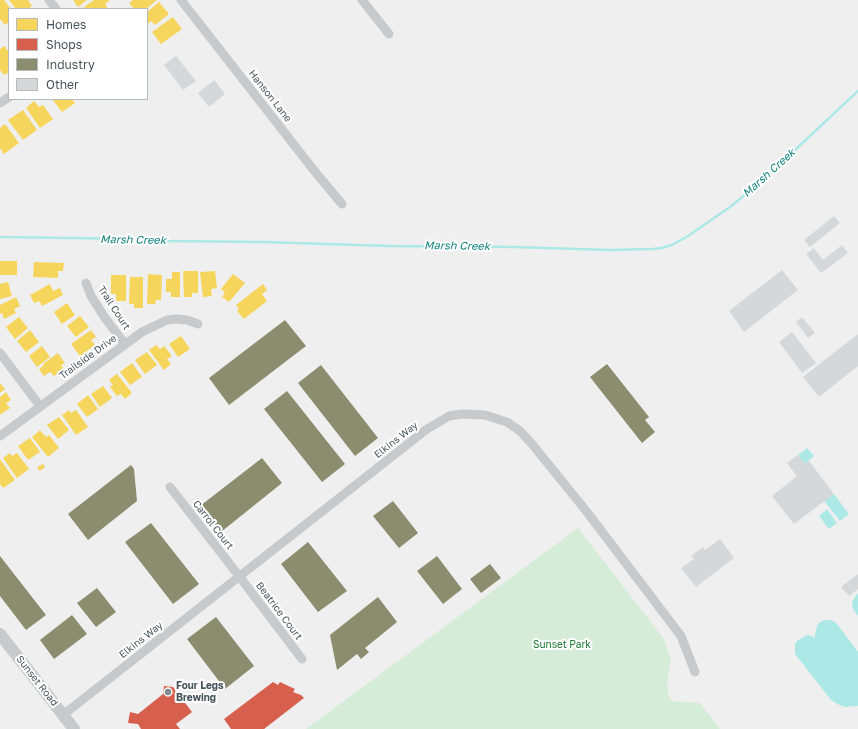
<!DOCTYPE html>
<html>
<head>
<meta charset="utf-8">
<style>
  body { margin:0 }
  #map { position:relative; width:858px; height:729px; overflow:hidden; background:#f0efef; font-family:"Golos Text",sans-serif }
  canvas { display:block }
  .legend { position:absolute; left:8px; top:8px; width:140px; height:92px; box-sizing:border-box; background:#fff; border:1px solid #b6bbbd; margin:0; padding:5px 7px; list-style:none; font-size:12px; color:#48565b }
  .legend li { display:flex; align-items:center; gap:8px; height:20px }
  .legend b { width:20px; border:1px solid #b6bbbd }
</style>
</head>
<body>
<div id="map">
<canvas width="858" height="729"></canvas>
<ul class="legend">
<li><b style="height:11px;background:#f6d55c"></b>Homes</li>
<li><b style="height:11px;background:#d6604d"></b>Shops</li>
<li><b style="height:11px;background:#8c8c6e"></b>Industry</li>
<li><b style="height:11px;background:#d6d7d8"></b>Other</li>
</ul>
</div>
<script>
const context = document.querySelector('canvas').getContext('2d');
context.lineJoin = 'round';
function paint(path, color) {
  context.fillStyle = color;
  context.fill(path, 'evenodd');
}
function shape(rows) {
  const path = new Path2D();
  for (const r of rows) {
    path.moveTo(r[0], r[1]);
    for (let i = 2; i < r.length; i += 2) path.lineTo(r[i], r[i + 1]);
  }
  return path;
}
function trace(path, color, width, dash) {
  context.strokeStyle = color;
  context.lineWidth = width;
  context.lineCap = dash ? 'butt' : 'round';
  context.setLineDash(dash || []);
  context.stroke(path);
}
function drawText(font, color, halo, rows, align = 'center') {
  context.font = font + ' "Golos Text",sans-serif';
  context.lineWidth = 4;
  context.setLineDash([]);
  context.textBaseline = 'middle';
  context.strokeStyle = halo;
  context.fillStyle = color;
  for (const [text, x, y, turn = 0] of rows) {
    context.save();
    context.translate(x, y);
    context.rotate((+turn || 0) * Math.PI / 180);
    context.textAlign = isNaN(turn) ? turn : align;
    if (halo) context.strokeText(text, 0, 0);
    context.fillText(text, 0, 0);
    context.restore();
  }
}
paint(shape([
  [578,528,664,639,671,660,667,683,669,697,672,701,700,703,720,729,306,729]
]), '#d5edd8');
paint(shape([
  [807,448,814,456,805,464,798,455],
  [834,494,849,514,840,521,824,501],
  [827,509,837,523,829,529,819,516],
  [858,593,858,616,853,609,852,605,853,600],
  [824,620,829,620,833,621,837,624,858,652,858,706,856,706,845,707,837,704,831,700,795,654,795,644,797,641,805,636,809,635,815,638,815,634,817,626,820,622]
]), '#ace9e6');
paint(shape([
  [0,0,4,0,11,9,9,9,9,22,5,25,0,19],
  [9,0,28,0,32,6,28,9,16,9],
  [73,0,87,0,78,7],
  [94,0,110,0,105,4,108,9,85,9,84,7],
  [133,0,157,0,146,9,134,9,129,3],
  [159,2,169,14,155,25,151,21,147,24,147,12],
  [173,17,182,29,161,44,152,32],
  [4,46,9,52,9,72,4,75,0,70,0,49],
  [52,99,72,99,75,103,62,112],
  [34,101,39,107,43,105,53,119,40,128,26,108],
  [23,110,37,130,23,140,8,120],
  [5,124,19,143,4,154,0,148,0,128],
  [0,261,17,261,17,275,0,275],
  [34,262,64,263,63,271,58,271,58,278,33,277],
  [183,271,198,271,198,293,192,293,192,297,184,297],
  [215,271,217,288,211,289,212,296,203,297,200,272],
  [172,272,180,272,180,297,171,297,171,292,166,292,166,279,172,279],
  [148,274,162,275,161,300,156,300,155,304,147,304],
  [233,274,245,283,229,302,222,297,225,293,221,289],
  [111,275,126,275,126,301,116,301,116,294,111,294],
  [130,277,143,277,143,308,134,308,134,304,129,304],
  [8,282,12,296,0,299,0,284],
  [50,284,53,291,60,288,63,295,42,306,39,301,34,303,30,295],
  [263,284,267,290,262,294,267,301,244,319,237,311,239,309,236,305],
  [16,297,20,306,14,309,16,313,4,319,2,313,0,314,0,305],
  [67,303,75,315,62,324,54,312],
  [80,316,89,327,76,337,67,326],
  [19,317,28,328,15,339,6,327],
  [30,330,39,342,26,352,17,341],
  [91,330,96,337,91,340,95,345,80,356,71,344],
  [181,336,190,349,178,357,169,344],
  [156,345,160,349,164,346,172,356,167,359,171,364,164,370,149,350],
  [42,346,50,357,37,367,29,356],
  [147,352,157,365,145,374,135,360],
  [58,353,65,363,61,365,64,369,54,376,50,372,44,376,39,369,44,365,43,364],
  [132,363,142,377,130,385,120,372],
  [117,374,132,393,125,399,121,394,117,396,110,387,113,385,109,380],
  [0,383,5,389,0,393],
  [103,386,112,398,100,407,91,394],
  [6,392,11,400,6,403,10,408,0,415,0,397],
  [88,395,98,409,87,417,77,404],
  [69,410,71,413,76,410,88,427,76,435,62,415],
  [59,417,69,430,58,439,47,425],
  [40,430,46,437,49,435,59,448,48,457,32,437],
  [30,438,40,452,28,460,18,446],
  [10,453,12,456,17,453,29,469,17,478,3,458],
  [0,459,15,480,3,488,0,484],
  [43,464,45,467,40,471,37,467]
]), '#f6d55c');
paint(shape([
  [273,682,278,685,280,682,295,689,293,692,301,695,304,698,264,729,231,729,224,719],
  [164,686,173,687,192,712,176,724,180,729,141,729,138,724,128,723,130,712,138,714,163,694]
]), '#d6604d');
paint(shape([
  [285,320,306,346,229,405,209,378],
  [607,364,649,417,645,420,655,432,642,443,590,377],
  [321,365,378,438,355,456,298,383],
  [287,391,345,464,322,482,264,409],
  [262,458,282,483,221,532,200,506],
  [131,465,134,469,137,501,88,540,68,514],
  [393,501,418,533,399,548,373,516],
  [151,523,199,584,173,604,125,542],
  [308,542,347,591,318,612,281,564],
  [0,556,46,615,26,630,0,596],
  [437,556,462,589,443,604,417,571],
  [490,564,501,578,481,593,470,579],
  [97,588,116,612,96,627,77,603],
  [378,597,397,622,365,648,369,652,361,659,357,654,337,670,330,635],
  [72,615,87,634,54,659,40,640],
  [216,617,254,666,225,689,187,639]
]), '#8c8c6e');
trace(shape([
  [0,237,137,239,165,241,263,242,389,246,514,247,609,250,652,249,662,248,672,245,688,236,730,207,762,181,858,91]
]), '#ace9e6', 2.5);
paint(shape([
  [176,56,196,81,183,90,164,65],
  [214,80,225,94,209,107,198,93],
  [834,216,840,223,810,247,804,240],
  [842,245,848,253,821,273,806,254,814,248,823,260],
  [782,270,798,290,744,332,729,311],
  [802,317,815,333,808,338,796,322],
  [792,332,816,363,802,373,779,342],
  [858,334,858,366,819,397,803,377],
  [798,455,805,464,809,461,834,494,794,524,772,496,797,476,787,463],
  [720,539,734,558,696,587,681,568,694,559,691,556,703,547,705,550],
  [858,574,858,589,849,596,841,587]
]), '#d6d7d8');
trace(shape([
  [49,0,56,9],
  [181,0,316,173,342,204],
  [362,0,389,34],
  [0,103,9,97],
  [86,283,91,296,105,318,125,344],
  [0,353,40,406],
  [0,436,142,332,167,320,177,319,187,320,198,324],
  [170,487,239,576,302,659],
  [63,715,427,429,449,416,462,414,485,415,507,422,520,431,532,444,587,512,681,636,695,672]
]), '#c7cacc', 9);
trace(shape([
  [0,634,74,729]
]), '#c7cacc', 12);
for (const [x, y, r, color] of [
  [168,692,4,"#838c8f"]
]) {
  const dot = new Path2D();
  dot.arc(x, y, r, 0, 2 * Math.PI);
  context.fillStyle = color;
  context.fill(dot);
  trace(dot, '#fff', 1.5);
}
drawText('10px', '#48565b', '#fff', [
  ["Hanson Lane",270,96,52],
  ["Trail Court",114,308,57],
  ["Trailside Drive",88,357,-36],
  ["Elkins Way",396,440,-38],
  ["Carrol Court",213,525,52],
  ["Beatrice Court",279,611,53],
  ["Elkins Way",141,640,-38],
  ["Sunset Road",37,681,52]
]);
drawText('10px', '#1d7833', '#fff', [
  ["Sunset Park",562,645]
]);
drawText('bold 10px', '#48565b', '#fff', [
  ["Four Legs",176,686],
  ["Brewing",176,698]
], 'left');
drawText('italic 11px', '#14837f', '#fff', [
  ["Marsh Creek",769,173,-42],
  ["Marsh Creek",133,240,1],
  ["Marsh Creek",457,246,1]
]);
</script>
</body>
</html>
